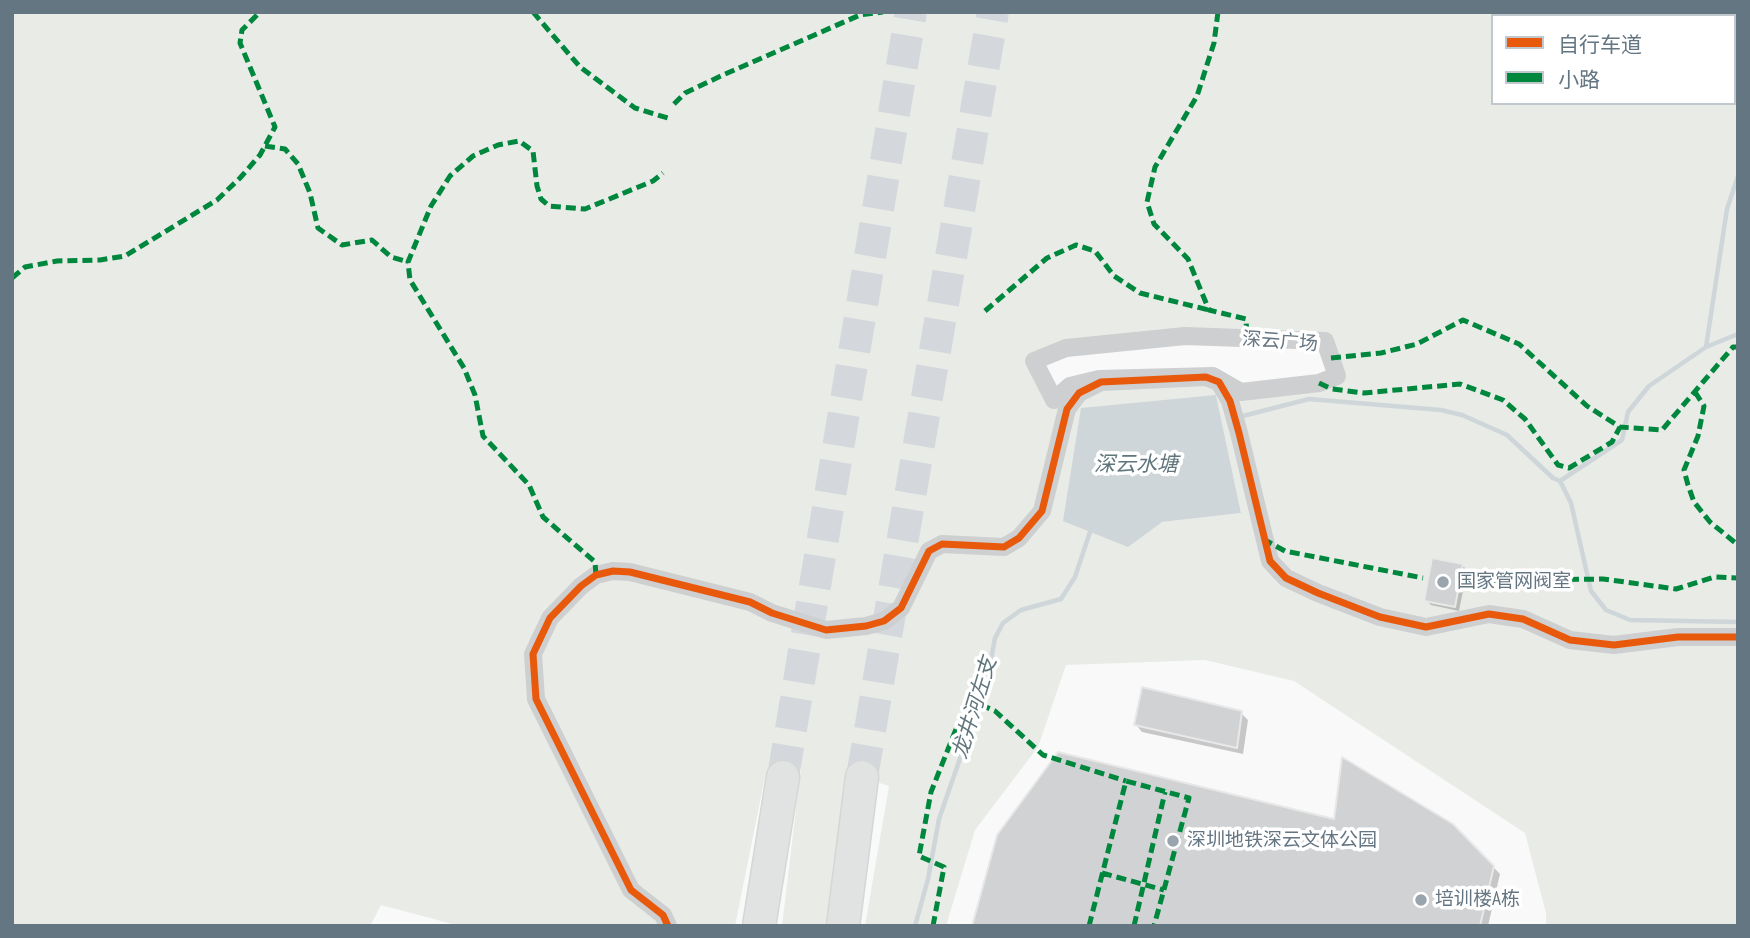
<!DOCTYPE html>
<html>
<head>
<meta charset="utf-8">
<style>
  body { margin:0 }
  #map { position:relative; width:1750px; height:938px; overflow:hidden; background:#f9f9f9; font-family:"PT Sans Narrow","Noto Sans SC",sans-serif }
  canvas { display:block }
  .frame { position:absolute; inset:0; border:14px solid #657683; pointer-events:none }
  .legend { position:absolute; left:1491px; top:14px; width:245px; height:91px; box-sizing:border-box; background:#fff; border:2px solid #c1c8cd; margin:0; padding:9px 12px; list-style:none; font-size:21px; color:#657683 }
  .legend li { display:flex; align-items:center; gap:14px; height:35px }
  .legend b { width:35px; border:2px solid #c1c8cd }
</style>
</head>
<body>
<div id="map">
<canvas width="1750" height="938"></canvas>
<div class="frame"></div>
<ul class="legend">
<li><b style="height:9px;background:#e8590c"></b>自行车道</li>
<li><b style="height:9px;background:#00873e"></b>小路</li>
</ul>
</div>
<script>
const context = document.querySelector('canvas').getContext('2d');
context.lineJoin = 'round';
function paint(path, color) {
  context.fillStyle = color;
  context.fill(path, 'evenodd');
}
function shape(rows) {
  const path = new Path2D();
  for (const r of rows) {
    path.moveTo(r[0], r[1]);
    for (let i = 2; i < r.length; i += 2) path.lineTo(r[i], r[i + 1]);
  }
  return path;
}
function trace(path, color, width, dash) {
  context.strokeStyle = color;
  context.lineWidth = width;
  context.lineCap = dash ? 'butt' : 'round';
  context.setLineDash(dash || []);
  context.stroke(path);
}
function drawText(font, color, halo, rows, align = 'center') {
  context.font = font + ' "PT Sans Narrow","Noto Sans SC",sans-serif';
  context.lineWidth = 7;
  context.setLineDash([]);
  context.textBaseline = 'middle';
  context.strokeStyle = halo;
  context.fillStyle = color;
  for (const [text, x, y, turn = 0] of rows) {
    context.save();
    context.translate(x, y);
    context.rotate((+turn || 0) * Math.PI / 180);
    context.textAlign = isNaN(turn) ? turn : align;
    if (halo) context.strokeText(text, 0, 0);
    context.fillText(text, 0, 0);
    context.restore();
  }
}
paint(shape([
  [12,12,1738,12,1738,926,1546,926,1546,913,1525,833,1294,681,1205,660,1066,665,1038,747,975,830,946,926,865,926,889,786,858,776,834,926,782,926,801,768,772,764,766,772,735,926,460,926,381,905,370,926,12,926],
  [1493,16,1734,16,1734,103,1493,103],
  [1185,336,1325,341,1337,376,1241,392,1213,376,1099,379,1054,399,1035,361],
  [1216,395,1241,513,1162,522]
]), '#e8ebe6');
paint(shape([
  [1216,395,1241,513,1162,522,1128,547,1063,521,1081,408]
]), '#ced6d9');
paint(shape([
  [1462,565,1467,570,1459,611,1431,605,1426,600],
  [1241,713,1248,720,1243,754,1142,732,1136,725],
  [1335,822,1452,825,1500,874,1488,926,974,926]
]), '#0003');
trace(shape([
  [1706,347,1727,209,1738,176],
  [1239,417,1309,399,1441,410,1462,415,1507,435,1553,478,1560,481,1622,440,1628,412,1649,386,1706,347,1738,334],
  [1560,481,1571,503,1591,591,1606,610,1630,620,1738,622],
  [915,926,928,879,939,819,987,681,995,638,1003,623,1021,610,1061,599,1075,577,1090,532]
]), '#ced6d9', 4.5);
const building = shape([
  [1432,558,1463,564,1455,607,1424,601,1432,558],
  [1142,687,1242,711,1237,748,1134,725,1142,687],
  [1058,752,1334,819,1342,757,1453,824,1494,866,1480,926,972,926,997,835,1058,752]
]);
paint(building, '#d0d2d3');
trace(building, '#e8e8e8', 2);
trace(shape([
  [783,777,911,12],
  [862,777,993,12]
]), '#d4d8dc', 32, [32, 16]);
const highway = shape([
  [759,926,783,777],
  [843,926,862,777]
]);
trace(highway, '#d5d6d6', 35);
trace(shape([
  [1185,336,1325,341,1337,376,1319,383,1241,392,1213,376,1099,379,1070,386,1054,400,1034,361,1066,348,1185,336],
  [668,926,663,915,631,890,536,699,533,654,550,618,581,586,596,575,613,571,630,572,750,602,772,613,826,630,866,626,884,621,901,608,929,551,942,544,1004,547,1019,538,1042,511,1067,409,1079,393,1101,382,1206,377,1219,382,1230,401,1239,433,1270,561,1286,578,1318,593,1380,617,1426,627,1489,614,1523,619,1570,640,1614,645,1678,637,1738,637]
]), '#cecfd0', 18);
trace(highway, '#e1e2e2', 32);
trace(shape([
  [533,12,580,67,635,108,671,119],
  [1218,12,1214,43,1197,96,1155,167,1147,202,1154,224,1188,259,1209,310,1246,319,1247,339],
  [674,104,685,93,723,75,860,15,883,12],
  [265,146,285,149,298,164,310,193,318,228,342,245,372,240,391,257,408,262],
  [12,278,25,267,57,261,100,260,125,256,217,200,240,178,260,155,275,127,240,43,242,30,260,12],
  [985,311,1047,258,1076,245,1095,251,1114,276,1140,293,1209,310],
  [1331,358,1381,353,1417,344,1463,320,1519,344,1587,406,1620,427,1662,430,1733,347,1738,347],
  [1319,383,1332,389,1364,393,1460,384,1503,400,1525,419,1558,465,1569,468,1612,442,1620,427],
  [1695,392,1704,406,1698,436,1684,470,1688,485,1694,502,1710,522,1738,545],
  [1263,539,1285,551,1423,578],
  [596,575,595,562,543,517,529,485,483,436,475,395,464,368,410,280,408,262,431,206,450,176,473,156,498,145,519,141,533,151,537,186,541,199,549,206,585,209,653,181,663,173],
  [1464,581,1603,579,1676,589,1714,577,1738,578],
  [982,671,968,699,995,711,1043,755,1126,781],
  [1102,873,1164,890],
  [933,926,944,867,919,856,931,792,968,699],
  [1089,926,1126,781,1189,798,1154,926],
  [1134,926,1165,792]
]), '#00873e', 5, [10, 5]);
trace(shape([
  [668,926,663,915,631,890,536,699,533,654,550,618,581,586,596,575,613,571,630,572,750,602,772,613,826,630,866,626,884,621,901,608,929,551,942,544,1004,547,1019,538,1042,511,1067,409,1079,393,1101,382,1206,377,1219,382,1230,401,1239,433,1270,561,1286,578,1318,593,1380,617,1426,627,1489,614,1523,619,1570,640,1614,645,1678,637,1738,637]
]), '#e8590c', 7);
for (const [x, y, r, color] of [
  [1443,582,7,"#99a4ac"],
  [1173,841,7,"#99a4ac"],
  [1421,900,7,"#99a4ac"]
]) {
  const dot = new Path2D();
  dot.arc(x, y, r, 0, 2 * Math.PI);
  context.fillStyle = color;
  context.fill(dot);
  trace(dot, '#fff', 2.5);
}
drawText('19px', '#657683', '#fff', [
  ["深云广场",1280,342,4]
]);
drawText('19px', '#657683', '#fff', [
  ["国家管网阀室",1457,582],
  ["深圳地铁深云文体公园",1187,841],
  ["培训楼A栋",1435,900]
], 'left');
drawText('italic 21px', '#60757c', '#fff', [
  ["深云水塘",1136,465],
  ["龙井河左支",975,708,-73]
]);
</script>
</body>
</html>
